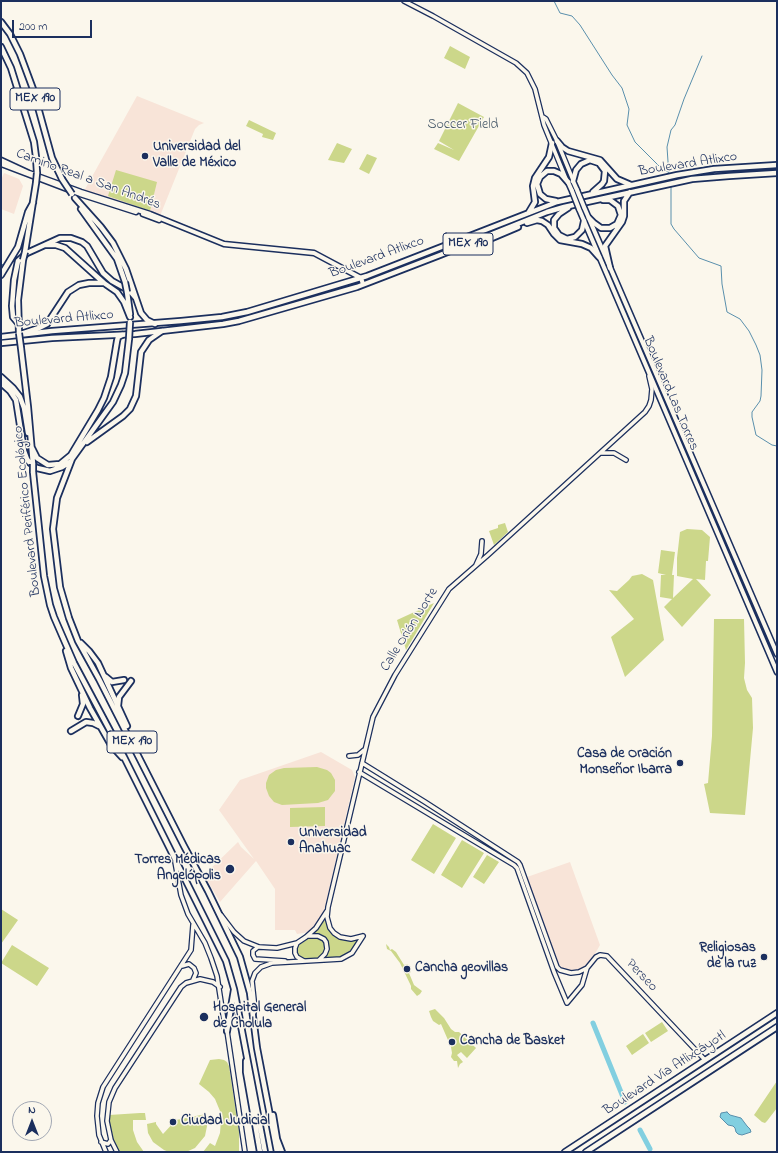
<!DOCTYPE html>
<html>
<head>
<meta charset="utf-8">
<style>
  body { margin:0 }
  #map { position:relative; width:778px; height:1153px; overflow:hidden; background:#fbf7ec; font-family:"Indie Flower",sans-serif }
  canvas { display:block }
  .frame { position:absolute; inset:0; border:2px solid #1b2f5e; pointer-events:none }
  .north { position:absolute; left:12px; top:1101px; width:40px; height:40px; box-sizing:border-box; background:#fbf7ec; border:1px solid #a1a7b3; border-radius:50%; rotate:0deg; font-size:11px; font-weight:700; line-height:16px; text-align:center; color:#1b2f5e }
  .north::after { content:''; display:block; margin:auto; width:14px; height:18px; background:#1b2f5e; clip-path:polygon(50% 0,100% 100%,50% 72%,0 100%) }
  .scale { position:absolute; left:12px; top:20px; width:80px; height:18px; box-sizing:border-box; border:2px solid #1b2f5e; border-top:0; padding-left:5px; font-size:12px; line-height:14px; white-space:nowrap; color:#1b2f5e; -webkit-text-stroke:3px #fbf7ec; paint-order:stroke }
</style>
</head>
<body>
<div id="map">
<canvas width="778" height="1153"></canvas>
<div class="frame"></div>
<div class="north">N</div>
<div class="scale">200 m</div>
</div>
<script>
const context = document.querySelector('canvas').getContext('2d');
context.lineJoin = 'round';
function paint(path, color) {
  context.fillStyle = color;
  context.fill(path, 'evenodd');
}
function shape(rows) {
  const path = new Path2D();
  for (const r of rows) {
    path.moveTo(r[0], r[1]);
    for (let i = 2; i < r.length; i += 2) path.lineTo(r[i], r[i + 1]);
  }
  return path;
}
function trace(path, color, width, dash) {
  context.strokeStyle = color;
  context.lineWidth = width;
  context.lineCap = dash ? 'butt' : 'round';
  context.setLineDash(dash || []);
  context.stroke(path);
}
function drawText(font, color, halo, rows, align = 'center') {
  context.font = font + ' "Indie Flower",sans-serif';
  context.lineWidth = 3;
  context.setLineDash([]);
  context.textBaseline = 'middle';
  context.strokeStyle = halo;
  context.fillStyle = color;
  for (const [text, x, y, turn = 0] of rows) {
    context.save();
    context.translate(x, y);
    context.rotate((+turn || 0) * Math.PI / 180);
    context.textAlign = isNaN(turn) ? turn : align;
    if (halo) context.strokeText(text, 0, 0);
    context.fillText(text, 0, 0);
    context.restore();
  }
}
paint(shape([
  [137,96,204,123,199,125,195,129,160,216,84,191],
  [4,173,19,179,23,186,14,214,1,209,1,180],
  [321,752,352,770,355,777,325,907,322,917,310,932,297,934,295,930,275,930,275,889,256,861,220,902,204,875,238,842,241,847,254,859,219,810,240,780],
  [570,862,600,945,592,959,587,965,581,969,571,971,562,968,557,962,527,877]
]), '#f8e4d8');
paint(shape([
  [450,46,470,57,465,69,444,58],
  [458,103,484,117,459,161,434,149,438,143,454,150,439,141],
  [249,120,276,133,273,140,262,137,263,134,246,126],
  [337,143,352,149,344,163,328,160],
  [367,154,377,158,369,174,359,169],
  [116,170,157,182,150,211,108,196],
  [505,523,508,532,494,545,489,531,498,528,498,525],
  [687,529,702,530,710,537,708,561,706,561,705,580,696,579,711,595,682,627,664,607,672,599,660,597,661,575,666,575,658,573,661,550,675,552,672,575,674,575,673,598,693,579,677,576,677,558,680,532],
  [642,574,653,580,664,640,625,677,611,637,634,619,609,590,617,591,629,580,632,576],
  [434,603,406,650,397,620],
  [714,619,744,619,745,663,744,678,747,690,752,698,753,728,745,815,710,813,704,784,708,783,712,736],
  [317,767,327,770,331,773,335,780,335,791,328,800,318,803,282,805,274,802,269,796,266,788,266,783,269,775,276,770,284,768],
  [325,807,325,826,290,827,290,808],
  [433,824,456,838,434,874,411,860],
  [462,840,484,853,462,888,441,875],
  [487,855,499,862,484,884,473,877],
  [1,909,18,920,1,944],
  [324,921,326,921,339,938,344,940,356,941,357,943,351,952,341,958,326,958,329,949,327,940,325,937,313,932],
  [315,936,323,940,325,943,324,954,317,959,304,960,299,956,296,949,299,945,308,939],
  [386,944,389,947,390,950,392,949,396,952,404,965,408,964,411,972,409,973,414,985,422,991,420,994,417,996,411,989,411,986,400,963,391,951,387,949],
  [12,945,49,968,37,986,1,963],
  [435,1009,444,1018,451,1029,455,1032,459,1032,476,1048,467,1058,461,1052,457,1055,463,1062,460,1064,458,1068,457,1061,454,1061,451,1057,452,1053,451,1047,441,1024,439,1025,433,1021,431,1017,429,1011],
  [662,1022,668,1031,651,1042,645,1033],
  [643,1034,649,1043,632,1055,626,1046],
  [219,1059,224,1060,227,1062,229,1066,239,1132,239,1152,203,1152,210,1143,215,1146,220,1133,221,1120,220,1111,215,1099,209,1092,199,1084,210,1060],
  [777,1081,777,1108,767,1121,765,1123,762,1122,754,1115],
  [140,1113,145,1113,146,1120,133,1120,133,1130,137,1142,144,1152,119,1152,111,1139,109,1115],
  [206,1114,207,1126,205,1136,195,1148,186,1152,169,1152,164,1150,153,1142,148,1133,147,1124,156,1122,156,1124,163,1134,176,1120]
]), '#ccd78a');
const water = shape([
  [727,1112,730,1115,741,1118,747,1126,750,1129,751,1132,742,1135,738,1134,736,1132,735,1128,733,1126,728,1125,720,1117,721,1113,727,1112]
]);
paint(water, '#82cfe0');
trace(water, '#598fac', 1);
trace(shape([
  [554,1,560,13,572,16,580,25,612,75,622,88,629,109,627,125,635,142,662,169,668,172],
  [669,176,667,147,671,130,675,125,684,99,702,56],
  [671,187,671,224,674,229,699,258,721,266,722,284,727,312,740,319,749,331,756,345,760,355,762,370,761,396,760,401,752,412,752,417,756,435,772,445,777,446],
  [1,263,3,265]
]), '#598fac', 1);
trace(shape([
  [593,1023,625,1102],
  [640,1130,650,1149]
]), '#82cfe0', 5);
const tertiary = shape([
  [404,1,433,16,516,63,527,73,535,89,544,125,566,179],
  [543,117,546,119,557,141,573,180],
  [601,453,614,453,626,460],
  [476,565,481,554,482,541],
  [349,756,358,755,364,750],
  [362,763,425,802,518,862,520,865,557,967,560,970,571,973,579,972,587,968],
  [359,772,514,865,517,868,554,972,567,1003,582,985,587,968,596,957,600,955,607,956,705,1060],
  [175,862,181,895,188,914,205,943,211,958,217,976,224,1021,227,1031,245,1152],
  [221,915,234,932,244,941,259,947,277,948,297,943,306,937,316,928,327,911],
  [308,936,318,936,324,939,326,942,327,949,325,954,319,960],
  [363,936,351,939,340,937,334,933,330,928,327,917,328,907,373,717,395,675,449,589,488,555,645,412,649,406,651,400,652,389,649,376],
  [297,943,295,948,295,953,297,957,304,961],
  [258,947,253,951,253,955,255,959,285,961],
  [182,966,189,964,194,968,196,973,193,980],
  [253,1015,255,1009,252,981,255,973,261,967,272,963,341,959,352,953,363,936],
  [101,1142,108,1144,111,1140],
  [106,1152,99,1135,97,1116,98,1103,103,1087,191,950,193,925],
  [117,1152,111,1140,107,1121,109,1102,115,1088,181,987,186,983,200,979,213,982,220,987]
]);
const secondary = shape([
  [1,160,29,173,81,192,150,214,224,244,314,253,361,278,363,284],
  [1,164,80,194,136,212],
  [573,181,577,190],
  [568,182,572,191],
  [584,207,777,654],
  [579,209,777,672],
  [143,214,159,220]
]);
const primary = shape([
  [557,141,562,147,568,151,600,160,617,179,631,185],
  [573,181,576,170,581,164,590,160,599,163,605,171,604,181,602,184,593,192],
  [556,201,546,199,540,194,537,184,540,177,547,171,554,171,561,174,568,182],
  [568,208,559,214,554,220,554,228,559,235,567,239,575,237,582,230,584,221],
  [529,212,535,202,533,186,535,178,549,157,552,143],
  [589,218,594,223,601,228,610,228,617,224,621,215,618,206,610,200,603,200],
  [527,223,537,220,542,221,548,225,554,234,560,240,582,244,591,248,599,257],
  [492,238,518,227],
  [610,268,605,246,622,222,624,216,624,201,630,192],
  [1,337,52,331,181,321,222,317,247,312,367,276,557,202,677,175,714,169,777,165],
  [1,343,52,338,135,334,223,324,239,321,357,287,440,255,547,212,564,207,692,179,729,176,777,173],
  [565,1152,777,1013],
  [586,1152,777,1027]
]);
const trunk = shape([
  [1,22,10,34,20,54,33,89,52,158,62,179],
  [1,47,11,68,34,142,36,157,37,173],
  [75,198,101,227,113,243,126,269,141,313,147,320,155,324],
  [81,209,117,259,125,282],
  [46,245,56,245,65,248,104,283],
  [25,252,36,183],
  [1,275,18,247,28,212,33,203],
  [127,292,130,314],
  [18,323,13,317,12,306,14,280,18,261,27,253,60,238,71,238,82,242,87,246,103,273,112,281,130,291,135,297],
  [19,333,18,300,23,260],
  [21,334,39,328,47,324,68,292,79,285,89,283,104,283,117,292,124,302,130,317],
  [129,339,125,373,121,385,113,402,72,459,57,498,53,529,60,587,69,618,78,641,99,679,184,846,208,891,240,957,250,993,257,1048,277,1152],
  [21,348,28,407,33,464],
  [1,377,13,388,20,397,24,408,28,433],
  [1,383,10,391,16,400,24,451,27,459,29,462,37,468,50,471,62,467,70,462],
  [87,442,123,416,130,409,136,396,141,352,149,340,162,331],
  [31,446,37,458,48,465,60,464,71,455,98,410,104,398,111,377,117,341,118,337,122,335],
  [33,472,44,576,50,605,54,617,74,663,124,757,226,961,234,989,265,1152],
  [81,643,89,651,98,663,127,726],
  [66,651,71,668,90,708,111,745,122,757],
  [106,677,112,682,124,680],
  [118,706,119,697,131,681],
  [78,716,83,704,82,695],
  [71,731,86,722,93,723,99,726],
  [227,1031,234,990],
  [246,1061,246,1072,260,1152],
  [273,1115,277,1139,282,1152]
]);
trace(tertiary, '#1b2f5e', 6);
trace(secondary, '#1b2f5e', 7);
trace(primary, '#1b2f5e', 8);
trace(trunk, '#1b2f5e', 8);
trace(tertiary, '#fbf7ec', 3.5);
trace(secondary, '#fbf7ec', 4);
trace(primary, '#fbf7ec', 4.5);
trace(trunk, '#fbf7ec', 4.5);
const secondaryBridge = shape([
  [577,190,584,207],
  [572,191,579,209]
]);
const trunkBridge = shape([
  [62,179,72,194],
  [36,183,37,173],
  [23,260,25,252],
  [125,282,127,292],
  [19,333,21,348],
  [129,339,130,322],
  [33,464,33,472]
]);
trace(secondaryBridge, '#1b2f5e', 7, []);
trace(trunkBridge, '#1b2f5e', 8, []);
trace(secondaryBridge, '#fbf7ec', 4);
trace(trunkBridge, '#fbf7ec', 4.5);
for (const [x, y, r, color] of [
  [145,156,4,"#1b2f5e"],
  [680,763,4,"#1b2f5e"],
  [291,842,4,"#1b2f5e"],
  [230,869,5,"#1b2f5e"],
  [764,957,4,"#1b2f5e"],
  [407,969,4,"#1b2f5e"],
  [204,1017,5,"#1b2f5e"],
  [452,1042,4,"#1b2f5e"],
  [173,1122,4,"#1b2f5e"]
]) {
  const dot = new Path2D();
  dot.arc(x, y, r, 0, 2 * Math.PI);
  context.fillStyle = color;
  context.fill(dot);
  trace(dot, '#fbf7ec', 1.5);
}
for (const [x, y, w] of [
  [35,99,50],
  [468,244,50],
  [132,742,50]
]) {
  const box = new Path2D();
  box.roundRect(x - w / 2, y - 11, w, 22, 3);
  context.fillStyle = '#fbf7ec';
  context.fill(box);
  trace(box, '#1b2f5e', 1);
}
drawText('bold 13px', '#1b2f5e', null, [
  ["MEX 190",35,99],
  ["MEX 190",468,244],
  ["MEX 190",132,742]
]);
drawText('14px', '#475969', '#fbf7ec', [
  ["Soccer Field",463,126]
]);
drawText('bold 14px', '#1b2f5e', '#fbf7ec', [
  ["Universidad del",153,148],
  ["Valle de México",153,164],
  ["Casa de Oración",672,755,"right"],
  ["Monseñor Ibarra",672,771,"right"],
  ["Universidad",299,834],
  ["Anahuac",299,850],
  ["Torres Médicas",221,861,"right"],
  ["Angelópolis",221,877,"right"],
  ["Religiosas",756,949,"right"],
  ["de la ruz",756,965,"right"],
  ["Cancha geovillas",415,969],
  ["Hospital General",213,1009],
  ["de Cholula",213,1025],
  ["Cancha de Basket",460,1042],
  ["Ciudad Judicial",181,1122]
], 'left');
drawText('14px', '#1b2f5e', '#fbf7ec', [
  ["Boulevard Atlixco",688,165,-9],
  ["Camino Real a San Andrés",88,180,20],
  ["Boulevard Atlixco",377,258,-20],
  ["Boulevard Atlixco",64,320,-5],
  ["Boulevard Las Torres",670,394,67],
  ["Boulevard Periférico Ecológico",28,511,-96],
  ["Calle Orión Norte",410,630,-58],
  ["Perseo",641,976,46],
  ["Boulevard Vía Atlixcáyotl",665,1074,-33]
]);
</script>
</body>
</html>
